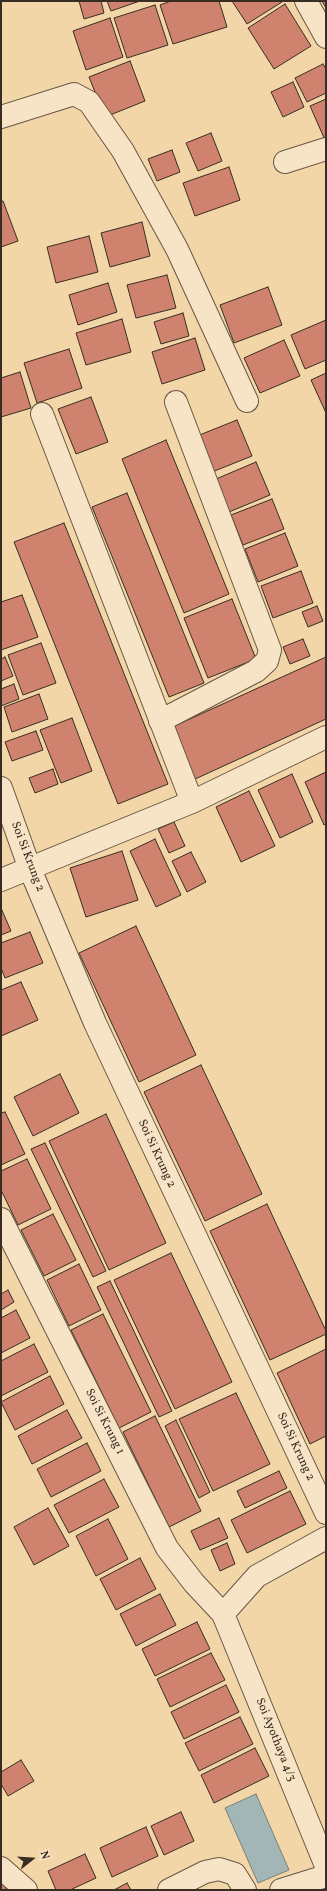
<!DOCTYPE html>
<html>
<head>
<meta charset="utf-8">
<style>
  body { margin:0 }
  #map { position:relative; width:327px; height:1891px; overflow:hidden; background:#f2d6a8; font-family:Vollkorn,serif }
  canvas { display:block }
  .frame { position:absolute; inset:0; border:2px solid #382d22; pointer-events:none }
  .north { position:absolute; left:12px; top:1839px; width:40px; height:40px; -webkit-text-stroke:3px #f7e4c6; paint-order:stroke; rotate:73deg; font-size:11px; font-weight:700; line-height:16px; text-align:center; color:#382d22 }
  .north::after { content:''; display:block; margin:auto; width:14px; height:18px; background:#382d22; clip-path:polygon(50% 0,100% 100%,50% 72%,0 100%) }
</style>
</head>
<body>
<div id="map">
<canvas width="327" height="1891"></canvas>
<div class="frame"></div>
<div class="north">N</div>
</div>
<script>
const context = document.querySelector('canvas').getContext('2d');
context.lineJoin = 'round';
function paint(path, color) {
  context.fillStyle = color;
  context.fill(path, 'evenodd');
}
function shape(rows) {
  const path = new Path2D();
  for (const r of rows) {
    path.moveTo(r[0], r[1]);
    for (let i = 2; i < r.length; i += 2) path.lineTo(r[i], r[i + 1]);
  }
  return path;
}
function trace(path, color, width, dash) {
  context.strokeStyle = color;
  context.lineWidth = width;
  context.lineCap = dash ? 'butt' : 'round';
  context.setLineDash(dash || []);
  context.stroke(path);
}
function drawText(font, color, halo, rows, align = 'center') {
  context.font = font + ' Vollkorn,serif';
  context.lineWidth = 3;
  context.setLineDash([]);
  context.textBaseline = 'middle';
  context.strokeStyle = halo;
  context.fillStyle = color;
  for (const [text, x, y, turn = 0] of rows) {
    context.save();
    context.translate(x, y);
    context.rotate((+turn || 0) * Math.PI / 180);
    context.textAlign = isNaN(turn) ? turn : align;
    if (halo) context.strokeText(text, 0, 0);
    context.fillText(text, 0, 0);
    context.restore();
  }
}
const water = shape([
  [256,1794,289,1870,258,1883,225,1808,256,1794]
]);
paint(water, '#a2b6b5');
trace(water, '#787f7a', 1);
const building = shape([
  [79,1,101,1,104,13,84,19,79,1],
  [107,1,140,1,111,11,107,1],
  [171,1,219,1,227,27,173,44,160,5,171,1],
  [232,1,282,1,282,2,247,24,232,1],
  [322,1,326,1,326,8,322,1],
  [285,4,311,46,274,69,248,28,285,4],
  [155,5,168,45,127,58,114,18,155,5],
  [110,18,123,57,86,70,73,31,110,18],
  [130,61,145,101,105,117,89,77,130,61],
  [323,64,326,69,326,93,307,102,295,78,323,64],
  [293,82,304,107,283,117,271,92,293,82],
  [326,99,326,139,325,140,310,106,326,99],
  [211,133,222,161,198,171,186,143,211,133],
  [172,150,180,172,157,181,148,159,172,150],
  [229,167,240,200,195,216,183,183,229,167],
  [1,201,3,201,18,241,1,247,1,201],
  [142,222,150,256,110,267,101,233,142,222],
  [89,236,98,272,56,283,47,247,89,236],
  [167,275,176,308,136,318,127,285,167,275],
  [108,283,117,312,78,325,69,295,108,283],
  [268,287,282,325,234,343,220,305,268,287],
  [183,313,189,336,161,344,154,322,183,313],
  [122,319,131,352,86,365,76,333,122,319],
  [326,320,326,360,305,369,291,335,326,320],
  [195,338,205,370,162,384,152,352,195,338],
  [284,340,300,376,260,393,244,358,284,340],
  [69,349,82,388,37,403,24,363,69,349],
  [20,372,31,408,1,417,1,378,20,372],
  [326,373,326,413,311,380,326,373],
  [91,397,108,442,76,454,58,409,91,397],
  [237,420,252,456,212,472,197,436,237,420],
  [166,440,229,594,184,613,122,459,166,440],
  [256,462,270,495,229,512,216,479,256,462],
  [127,493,204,683,169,697,92,507,127,493],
  [272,499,284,529,243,545,231,515,272,499],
  [64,523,168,784,118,804,14,542,64,523],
  [285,533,298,566,258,582,245,549,285,533],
  [301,571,313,603,273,618,261,586,301,571],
  [22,595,38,637,1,650,1,602,22,595],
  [232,599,256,659,208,678,184,618,232,599],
  [317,606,323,621,308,627,302,612,317,606],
  [303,639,310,656,290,664,283,647,303,639],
  [41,643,56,683,23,695,8,655,41,643],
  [5,657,13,676,1,681,1,659,5,657],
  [326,657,326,719,193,780,170,728,326,657],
  [14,684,19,699,1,706,1,689,14,684],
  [39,694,48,719,12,732,4,707,39,694],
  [72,718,92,771,61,783,40,730,72,718],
  [36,731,43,750,12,761,5,742,36,731],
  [53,769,58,784,35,793,29,778,53,769],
  [326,772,326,824,324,825,305,782,326,772],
  [292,774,313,822,280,838,258,790,292,774],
  [249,791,275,846,241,862,216,807,249,791],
  [174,822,185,846,169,853,158,829,174,822],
  [155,839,181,895,156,907,130,851,155,839],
  [122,851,138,900,86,917,70,868,122,851],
  [191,852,206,882,187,892,172,861,191,852],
  [1,908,11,931,1,935,1,908],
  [136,926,196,1055,139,1082,79,953,136,926],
  [30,932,43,963,5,978,1,968,1,943,30,932],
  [21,982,38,1020,1,1036,1,990,21,982],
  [201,1065,262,1194,205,1221,144,1092,201,1065],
  [60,1074,79,1113,33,1136,14,1097,60,1074],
  [5,1112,25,1154,1,1165,1,1113,5,1112],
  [106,1114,166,1243,109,1270,49,1141,106,1114],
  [45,1143,106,1271,93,1277,31,1149,45,1143],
  [27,1159,51,1209,18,1225,1,1190,1,1171,27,1159],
  [267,1204,326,1331,326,1334,270,1360,210,1231,267,1204],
  [53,1214,76,1260,44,1276,21,1230,53,1214],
  [171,1253,232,1382,175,1409,114,1280,171,1253],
  [79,1264,101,1310,69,1326,47,1280,79,1264],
  [110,1281,172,1411,159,1417,97,1287,110,1281],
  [8,1290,14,1302,1,1310,1,1294,8,1290],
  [16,1310,30,1338,1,1353,1,1318,16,1310],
  [103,1314,151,1412,119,1428,71,1330,103,1314],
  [34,1344,48,1372,1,1396,1,1361,34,1344],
  [326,1349,326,1436,310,1444,277,1373,326,1349],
  [50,1376,64,1404,15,1430,1,1402,50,1376],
  [236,1393,270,1464,213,1491,179,1419,236,1393],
  [67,1410,82,1438,32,1464,18,1436,67,1410],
  [155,1416,201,1511,169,1527,123,1432,155,1416],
  [176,1420,210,1492,199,1498,165,1426,176,1420],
  [87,1443,101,1471,51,1497,37,1469,87,1443],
  [279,1471,287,1488,245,1508,237,1491,279,1471],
  [104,1479,119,1507,69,1533,54,1505,104,1479],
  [290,1491,306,1524,247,1553,231,1520,290,1491],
  [48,1508,69,1546,34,1565,14,1527,48,1508],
  [219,1518,228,1538,200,1550,191,1531,219,1518],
  [108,1519,128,1559,96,1576,76,1536,108,1519],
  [227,1543,235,1564,220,1571,211,1550,227,1543],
  [140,1558,156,1589,116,1610,100,1579,140,1558],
  [160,1594,176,1625,136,1646,120,1614,160,1594],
  [197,1622,210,1649,155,1676,142,1649,197,1622],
  [211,1653,225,1680,170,1707,157,1679,211,1653],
  [226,1685,239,1712,184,1739,171,1712,226,1685],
  [240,1717,253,1744,199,1771,185,1743,240,1717],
  [255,1748,269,1776,214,1803,201,1775,255,1748],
  [21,1760,34,1781,8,1796,1,1784,1,1772,21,1760],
  [181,1812,194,1841,164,1855,151,1826,181,1812],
  [146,1827,158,1856,112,1877,100,1848,146,1827],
  [85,1854,96,1878,70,1890,56,1890,48,1871,85,1854],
  [1,1879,7,1890,1,1890,1,1879],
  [127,1883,131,1890,114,1890,127,1883]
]);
paint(building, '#cf836e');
trace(building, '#382d22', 1);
const minor = shape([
  [306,1,326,37],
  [1,117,74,94,89,102,123,151,177,249,247,401],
  [285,162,326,149],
  [42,414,192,802],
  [160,721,256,671,267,661,270,650,176,402],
  [1,788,30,869,95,1023,326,1513],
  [1,880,192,802,326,737],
  [1,1219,167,1548,194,1583,223,1614,326,1866],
  [223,1614,257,1576,326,1538],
  [1,1868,26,1890],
  [169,1890,205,1872,219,1869,235,1874,245,1890],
  [281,1890,326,1876]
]);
trace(minor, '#665744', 24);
trace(minor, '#f7e4c6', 22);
drawText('12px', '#382d22', '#f7e4c6', [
  ["Soi Si Krung 2",27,857,69],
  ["Soi Si Krung 2",156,1154,65],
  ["Soi Si Krung 1",104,1422,63],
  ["Soi Si Krung 2",295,1447,65],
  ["Soi Ayothaya 4/3",275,1740,68]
]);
</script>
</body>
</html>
